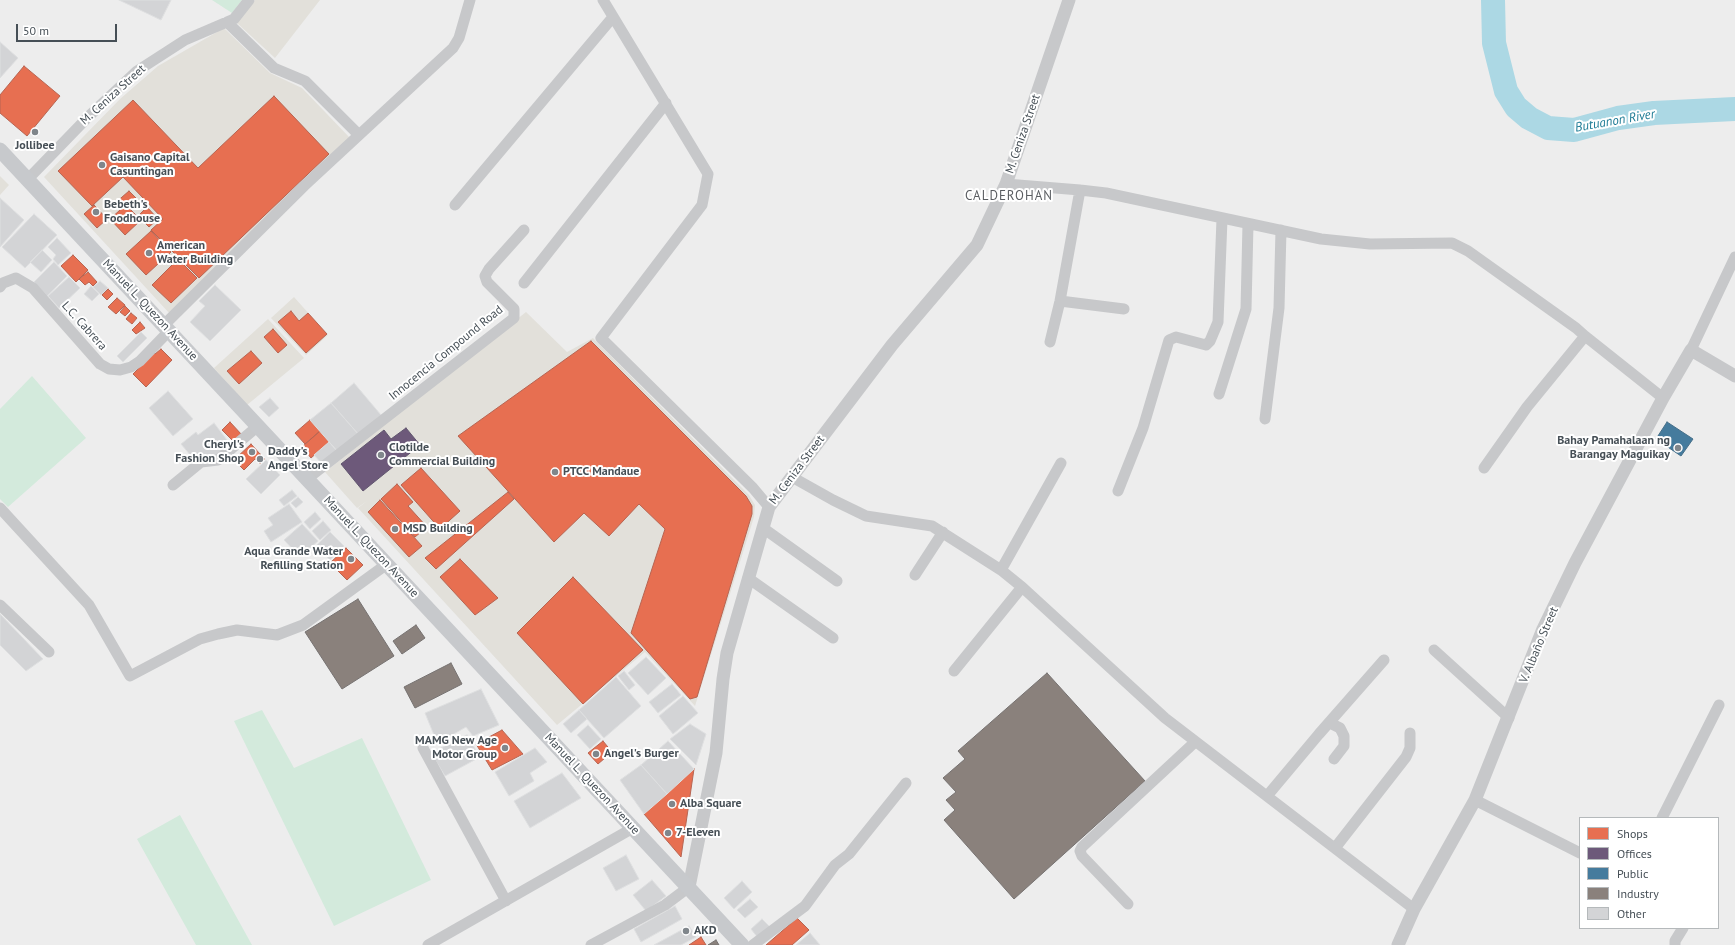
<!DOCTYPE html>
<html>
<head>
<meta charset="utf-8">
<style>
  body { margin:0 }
  #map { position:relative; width:1735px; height:945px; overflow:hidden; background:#ededed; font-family:"PT Sans",sans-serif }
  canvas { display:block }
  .legend { position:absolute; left:1579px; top:817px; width:140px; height:112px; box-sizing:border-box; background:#fff; border:1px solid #b5b9bb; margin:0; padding:5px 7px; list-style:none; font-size:12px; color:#464f56 }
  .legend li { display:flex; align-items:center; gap:8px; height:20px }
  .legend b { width:20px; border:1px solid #b5b9bb }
  .scale { position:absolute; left:16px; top:24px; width:101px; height:18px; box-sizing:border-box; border:2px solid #464f56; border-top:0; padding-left:5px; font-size:12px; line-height:14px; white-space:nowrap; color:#464f56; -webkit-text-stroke:3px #fff; paint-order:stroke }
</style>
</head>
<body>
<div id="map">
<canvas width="1735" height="945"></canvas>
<ul class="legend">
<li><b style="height:11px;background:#e76f51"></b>Shops</li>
<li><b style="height:11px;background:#6d597a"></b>Offices</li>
<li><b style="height:11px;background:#457b9d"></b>Public</li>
<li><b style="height:11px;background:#8a817c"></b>Industry</li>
<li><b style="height:11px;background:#d3d4d6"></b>Other</li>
</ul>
<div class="scale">50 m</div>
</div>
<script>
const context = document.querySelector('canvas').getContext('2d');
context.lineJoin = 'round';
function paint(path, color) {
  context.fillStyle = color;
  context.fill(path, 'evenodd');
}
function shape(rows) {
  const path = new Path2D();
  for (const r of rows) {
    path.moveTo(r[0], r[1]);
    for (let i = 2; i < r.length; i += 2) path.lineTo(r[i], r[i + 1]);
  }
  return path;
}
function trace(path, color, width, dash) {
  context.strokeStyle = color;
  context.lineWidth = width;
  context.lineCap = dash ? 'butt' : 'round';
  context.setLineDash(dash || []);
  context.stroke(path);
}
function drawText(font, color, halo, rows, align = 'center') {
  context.font = font + ' "PT Sans",sans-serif';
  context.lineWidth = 4;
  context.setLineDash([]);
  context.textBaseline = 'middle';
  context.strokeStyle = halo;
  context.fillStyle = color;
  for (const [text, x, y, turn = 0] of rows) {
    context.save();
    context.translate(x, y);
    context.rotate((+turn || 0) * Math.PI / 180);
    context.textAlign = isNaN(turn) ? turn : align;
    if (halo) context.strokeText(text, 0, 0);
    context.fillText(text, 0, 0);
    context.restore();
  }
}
paint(shape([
  [255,0,320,0,275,58,237,23],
  [224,28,270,73,302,88,350,138,170,314,44,177,120,99,158,66],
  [0,176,9,185,0,195],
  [294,297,328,335,306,355,271,318],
  [526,312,567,352,593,338,749,495,755,505,754,517,695,706,645,652,557,725,358,508,367,501,357,508,325,472],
  [268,319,304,358,247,405,214,368]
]), '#e2e0da');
paint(shape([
  [212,0,242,0,232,13],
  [32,376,86,438,8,507,0,499,0,409],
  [262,710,294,768,362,738,431,880,334,926,234,721],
  [180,815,252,945,196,945,137,839]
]), '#d3eadc');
const shops = shape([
  [24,66,60,96,27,136,0,113,0,95,24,66],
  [274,96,329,154,199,278,151,230,163,219,123,177,92,206,58,171,133,100,198,168,274,96],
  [129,191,136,198,127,206,141,220,125,235,110,219,120,210,114,204,129,191],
  [94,205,107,219,97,228,84,214,94,205],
  [147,207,158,219,149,227,138,216,147,207],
  [151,231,171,252,146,275,126,254,151,231],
  [73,255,88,270,76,282,61,266,73,255],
  [178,259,197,278,171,303,152,285,178,259],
  [88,272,97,282,93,286,89,282,85,285,79,279,88,272],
  [108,289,113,294,107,300,102,295,108,289],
  [117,298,125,305,116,314,108,307,117,298],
  [125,306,130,311,125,316,120,312,125,306],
  [291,311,299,321,308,313,327,334,306,353,278,322,291,311],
  [131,313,137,318,132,324,126,319,131,313],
  [140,322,145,328,136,334,132,330,140,322],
  [273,329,287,345,278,353,264,337,273,329],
  [591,341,746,496,752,506,752,514,697,697,690,699,631,633,665,529,639,504,609,536,584,513,554,542,458,436,591,341],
  [161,349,172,360,146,387,133,374,154,353,155,354,161,349],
  [251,351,262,363,239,384,227,371,251,351],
  [310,420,320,431,305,444,295,433,310,420],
  [230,422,242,435,234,442,222,430,230,422],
  [320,431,329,442,311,458,302,447,320,431],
  [251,444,260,454,244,470,234,460,251,444],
  [260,454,265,459,260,464,255,459,260,454],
  [421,468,460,511,440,529,401,485,421,468],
  [397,484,413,502,408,506,427,527,415,537,381,499,397,484],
  [508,492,514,499,436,569,425,558,508,492],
  [380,500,422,546,409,557,368,512,380,500],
  [346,548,363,565,347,580,330,563,346,548],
  [460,559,498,598,475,615,440,577,460,559],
  [573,577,643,650,583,704,517,633,573,577],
  [502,730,523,754,492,770,476,744,502,730],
  [603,741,612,752,598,764,588,753,603,741],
  [694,769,681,857,644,814,694,769],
  [797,918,809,930,792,945,766,945,797,918],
  [701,937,706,945,689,945,701,937]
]);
paint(shops, '#e76f51');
trace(shops, '#b76552', 1);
const offices = shape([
  [406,428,420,445,363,491,341,464,384,430,391,439,406,428]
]);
paint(offices, '#6d597a');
trace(offices, '#61566f', 1);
const public = shape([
  [1667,422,1693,439,1681,456,1656,439,1667,422]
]);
paint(public, '#457b9d');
trace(public, '#456e88', 1);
const industry = shape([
  [358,599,394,656,342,689,305,632,358,599],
  [416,625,425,638,402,654,393,641,416,625],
  [451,663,462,684,415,708,404,687,451,663],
  [1047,673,1145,781,1014,899,944,820,955,810,946,800,956,792,943,778,965,759,958,751,1047,673],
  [716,940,719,945,708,945,716,940]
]);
paint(industry, '#8a817c');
trace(industry, '#767271', 1);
trace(shape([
  [1493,0,1494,43,1506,91,1516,107,1529,118,1548,128,1574,130,1618,118,1654,113,1735,109]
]), '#acd8e4', 24);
const building = shape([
  [119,0,171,0,161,20,119,0],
  [0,42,18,58,0,78,0,42],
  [0,198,24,220,0,247,0,198],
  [34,214,57,235,25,268,2,247,34,214],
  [57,238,71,253,58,265,53,259,56,255,48,247,57,238],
  [42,250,52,260,41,272,30,262,42,250],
  [54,262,67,276,47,296,34,282,54,262],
  [69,277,80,288,59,308,48,296,69,277],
  [100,281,108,288,101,295,93,287,100,281],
  [215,285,241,310,210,341,190,322,205,306,199,301,215,285],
  [91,286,99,294,92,301,84,294,91,286],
  [141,332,147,338,123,362,117,356,141,332],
  [354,383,381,415,359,435,331,403,354,383],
  [168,391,193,419,173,436,149,408,168,391],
  [270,398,279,408,269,417,259,407,270,398],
  [331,403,359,435,338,452,310,420,331,403],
  [214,423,230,444,214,458,196,462,181,444,196,432,198,435,214,423],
  [329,442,338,452,323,465,314,455,329,442],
  [266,460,280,475,261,494,246,479,266,460],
  [292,490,297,496,284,506,279,500,292,490],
  [298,497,303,502,296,508,291,503,298,497],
  [289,504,302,522,271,542,264,531,273,525,268,518,289,504],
  [315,512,321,519,310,529,304,522,315,512],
  [323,521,331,530,320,540,312,531,323,521],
  [302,524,318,541,300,557,284,540,302,524],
  [330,532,344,546,330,560,316,546,330,532],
  [0,614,43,659,26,671,0,645,0,614],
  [646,657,666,678,648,695,628,673,646,657],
  [624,671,635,685,629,690,618,676,624,671],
  [616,677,641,706,604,738,579,710,616,677],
  [672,684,681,695,658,713,649,702,672,684],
  [481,689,499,725,473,736,466,727,433,746,427,738,434,735,425,713,481,689],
  [683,696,698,713,673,734,659,716,683,696],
  [579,710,587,719,571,733,563,724,579,710],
  [690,724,706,734,696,765,670,739,690,724],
  [588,725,601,739,590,749,577,735,588,725],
  [467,735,480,757,445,776,431,753,467,735],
  [668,741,694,769,667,794,641,765,668,741],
  [535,748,547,762,530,773,534,781,509,796,495,772,535,748],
  [641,765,667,794,644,814,620,780,641,765],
  [562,773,581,798,530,828,514,801,562,773],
  [626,855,639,879,616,891,603,868,626,855],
  [652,880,666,896,646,911,633,895,652,880],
  [742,881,752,892,734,909,724,898,742,881],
  [750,899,758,907,745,918,737,910,750,899],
  [675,906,682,919,641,942,634,929,675,906],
  [762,919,770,927,758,938,751,929,762,919],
  [689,926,696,937,681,945,654,945,689,926],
  [810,933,820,945,796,945,810,933]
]);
paint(building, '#d3d4d6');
trace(building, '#dedfe0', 1);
trace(shape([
  [603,0,708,174,702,205,601,338,753,488,769,507],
  [227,22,274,68,305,81,358,134],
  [28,179,89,116,137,71,185,40,234,19,249,0],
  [1006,184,1080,190,1106,193,1321,239,1370,244,1452,243,1468,251,1576,328,1585,336,1663,398],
  [455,205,613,17],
  [524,283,666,103],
  [0,287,3,283,16,278,33,288,100,364,109,369,120,370,131,367,140,361,169,331],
  [1060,301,1124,309],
  [164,325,304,186,453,48,459,38,470,0],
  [1050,342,1060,301,1080,190],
  [1691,350,1735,257],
  [1219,394,1246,309,1248,224],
  [1265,419,1279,308,1281,230],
  [1484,468,1527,407,1585,336],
  [792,477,833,500,866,516,932,526,1001,570,1022,587,1165,718,1414,909],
  [307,479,514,318,514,309,487,282,485,276,489,269,524,230],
  [173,485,201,462,218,460,258,426],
  [1118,491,1143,428,1169,340,1176,337,1206,345,1210,341,1218,322,1222,219],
  [0,508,89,605,130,676,200,639,218,634,237,630,277,635,303,625,387,564],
  [763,528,837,581],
  [1001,570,1061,463],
  [915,575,943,532],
  [748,578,833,638],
  [0,605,49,652],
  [1434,650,1509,718],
  [954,671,1022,587],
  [1330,723,1340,728,1344,736,1344,746,1334,759],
  [423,748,506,901],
  [1267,796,1319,734,1384,660],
  [1475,800,1580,853],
  [1662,818,1719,705],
  [1335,848,1406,757,1410,748,1410,733],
  [1128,904,1082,856,1080,851,1082,847,1195,742],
  [1675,944,1675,941,1683,928],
  [428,945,633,828],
  [591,945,665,905,689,887],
  [753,945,805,906,835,865,849,854,906,783]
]), '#c7c8ca', 11);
trace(shape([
  [689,887,716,753,723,679,727,653,769,507,892,345,977,245,1006,184,1069,0],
  [1398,945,1414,909,1475,800,1543,629,1575,563,1663,398,1691,350,1735,376]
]), '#c7c8ca', 13);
trace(shape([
  [0,150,742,945]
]), '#c7c9cc', 15);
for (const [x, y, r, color] of [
  [35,132,4,"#80868b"],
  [102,165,4,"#80868b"],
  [96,212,4,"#80868b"],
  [149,253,4,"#80868b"],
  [1678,448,4,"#80868b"],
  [252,452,4,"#80868b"],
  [381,455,4,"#80868b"],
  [260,459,4,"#80868b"],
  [555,472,4,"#80868b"],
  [395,529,4,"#80868b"],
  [351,559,4,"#80868b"],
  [505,748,4,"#80868b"],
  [596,754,4,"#80868b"],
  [672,804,4,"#80868b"],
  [668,833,4,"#80868b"],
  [686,931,4,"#80868b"]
]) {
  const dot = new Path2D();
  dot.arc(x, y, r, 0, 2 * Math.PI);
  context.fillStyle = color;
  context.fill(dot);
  trace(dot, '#fff', 1.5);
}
drawText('12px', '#464f56', '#fff', [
  ["M. Ceniza Street",113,95,-42],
  ["M. Ceniza Street",1023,134,-71],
  ["Manuel L. Quezon Avenue",150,310,47],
  ["L.C. Cabrera",84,326,48],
  ["Innocencia Compound Road",446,353,-39],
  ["M. Ceniza Street",797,470,-53],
  ["Manuel L. Quezon Avenue",371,547,47],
  ["V. Albaño Street",1539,645,-67],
  ["Manuel L. Quezon Avenue",592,784,47]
]);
drawText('bold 12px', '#464f56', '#fff', [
  ["Jollibee",35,146,"center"],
  ["Gaisano Capital",110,158],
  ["Casuntingan",110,172],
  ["Bebeth's",104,205],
  ["Foodhouse",104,219],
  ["American",157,246],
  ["Water Building",157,260],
  ["Bahay Pamahalaan ng",1670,441,"right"],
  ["Barangay Maguikay",1670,455,"right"],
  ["Cheryl's",244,445,"right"],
  ["Fashion Shop",244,459,"right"],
  ["Clotilde",389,448],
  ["Commercial Building",389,462],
  ["Daddy's",268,452],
  ["Angel Store",268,466],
  ["PTCC Mandaue",563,472],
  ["MSD Building",403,529],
  ["Aqua Grande Water",343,552,"right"],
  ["Refilling Station",343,566,"right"],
  ["MAMG New Age",497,741,"right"],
  ["Motor Group",497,755,"right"],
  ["Angel's Burger",604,754],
  ["Alba Square",680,804],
  ["7-Eleven",676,833],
  ["AKD",694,931]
], 'left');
drawText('italic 13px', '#1c7a94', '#fff', [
  ["Butuanon River",1615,121,-10]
]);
context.letterSpacing = '1px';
drawText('13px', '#595c60', '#fff', [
  ["CALDEROHAN",1009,196]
]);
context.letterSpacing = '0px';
</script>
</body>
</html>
